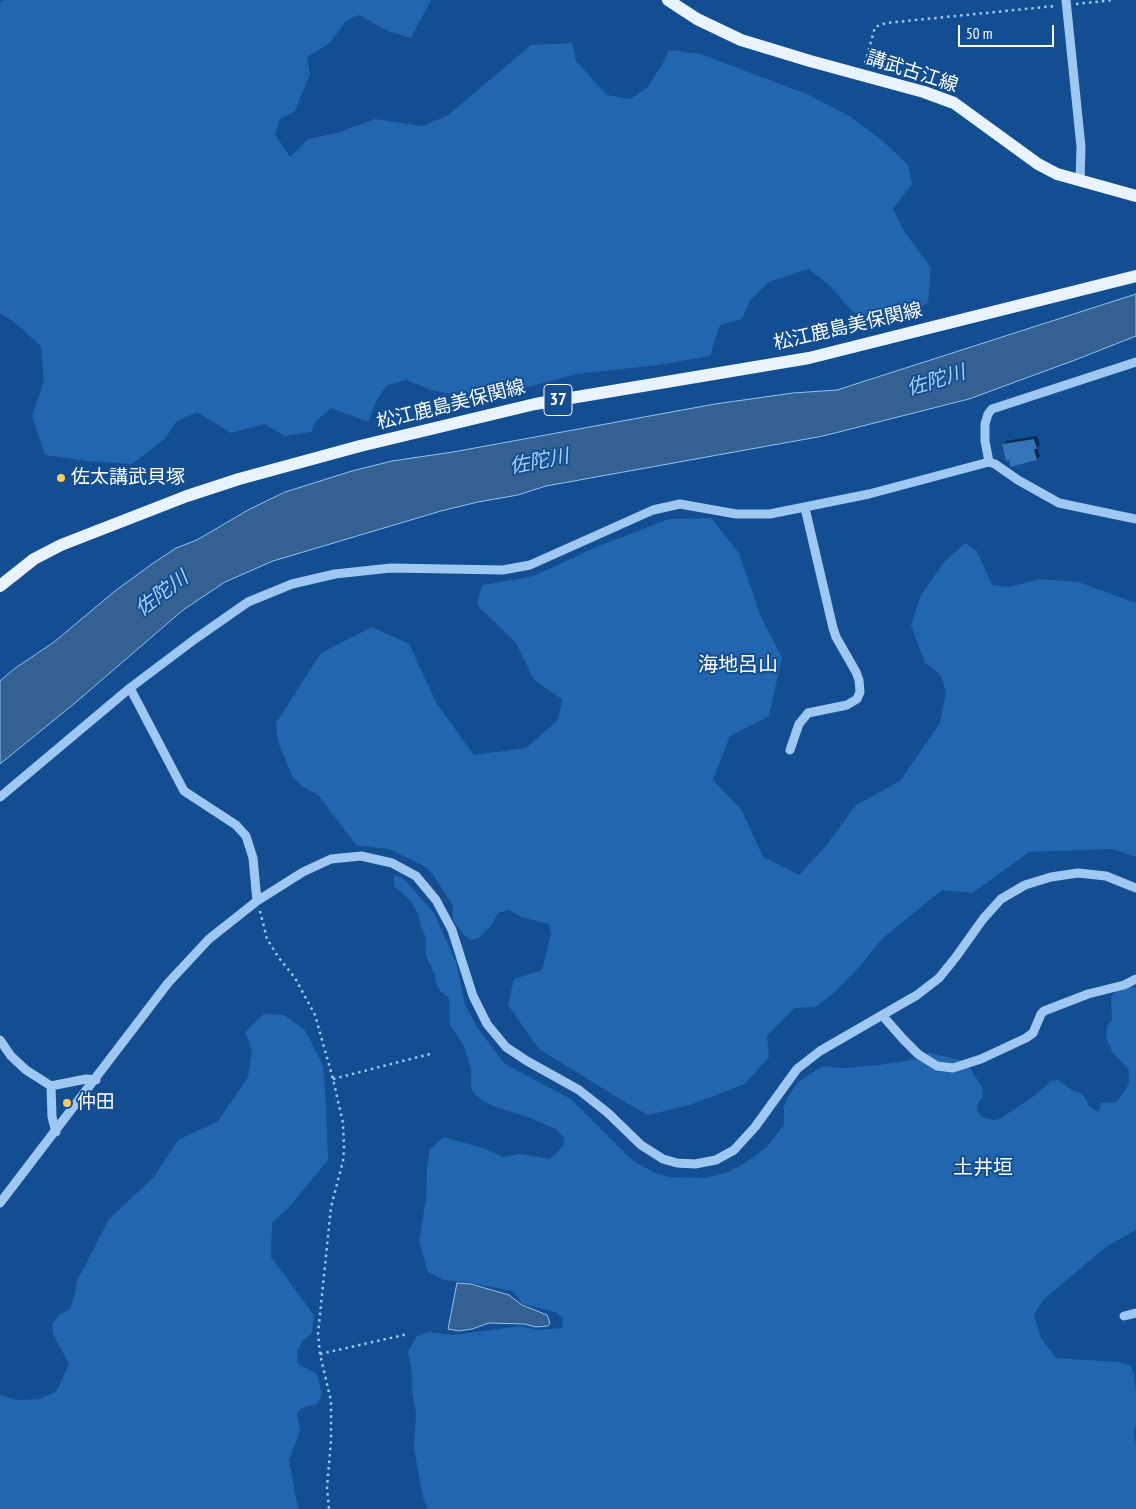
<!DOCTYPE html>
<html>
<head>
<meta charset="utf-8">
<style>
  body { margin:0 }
  #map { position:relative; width:1136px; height:1509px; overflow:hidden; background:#124e91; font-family:"PT Sans Narrow",sans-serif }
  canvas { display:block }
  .scale { position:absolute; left:958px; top:25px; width:96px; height:22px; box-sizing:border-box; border:2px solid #fff; border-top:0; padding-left:6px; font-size:15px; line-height:18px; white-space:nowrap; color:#fff; -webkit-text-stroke:4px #124e91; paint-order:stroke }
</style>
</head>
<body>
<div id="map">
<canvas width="1136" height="1509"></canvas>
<div class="scale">50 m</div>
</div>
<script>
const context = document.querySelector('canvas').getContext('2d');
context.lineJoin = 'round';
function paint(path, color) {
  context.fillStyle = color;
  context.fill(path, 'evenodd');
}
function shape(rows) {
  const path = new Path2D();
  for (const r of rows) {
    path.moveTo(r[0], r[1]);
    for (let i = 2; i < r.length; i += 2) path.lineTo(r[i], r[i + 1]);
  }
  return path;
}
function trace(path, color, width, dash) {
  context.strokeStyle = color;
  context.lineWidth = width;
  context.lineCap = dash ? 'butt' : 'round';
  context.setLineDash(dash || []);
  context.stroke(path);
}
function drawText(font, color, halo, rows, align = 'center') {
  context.font = font + ' "PT Sans Narrow","Noto Sans JP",sans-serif';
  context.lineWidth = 4;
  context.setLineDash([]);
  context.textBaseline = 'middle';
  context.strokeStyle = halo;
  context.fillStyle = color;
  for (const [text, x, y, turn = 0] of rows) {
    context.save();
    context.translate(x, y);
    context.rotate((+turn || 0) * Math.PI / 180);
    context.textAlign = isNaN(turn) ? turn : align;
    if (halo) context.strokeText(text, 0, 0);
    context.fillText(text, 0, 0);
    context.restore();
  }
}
paint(shape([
  [4,0,431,0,411,38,388,31,359,15,346,21,330,43,307,57,310,74,295,111,280,119,275,134,290,157,308,139,340,132,375,119,422,126,447,116,531,45,572,43,576,61,607,95,630,99,647,88,663,63,669,50,701,54,809,95,851,117,884,142,908,165,912,184,893,209,904,231,931,268,928,303,911,312,871,325,850,309,827,283,808,269,769,282,750,301,742,319,720,325,710,356,658,365,577,374,478,400,431,390,406,380,386,386,377,400,368,422,331,408,315,422,311,432,285,436,264,424,231,433,197,412,176,422,165,439,132,464,86,461,45,455,32,416,44,381,41,346,14,322,0,313,0,2],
  [711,518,739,553,761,617,782,657,769,716,730,736,713,780,741,809,763,857,799,875,825,847,856,805,900,781,940,723,946,691,940,674,925,663,911,625,921,595,944,562,965,543,977,551,992,585,1009,587,1040,579,1078,582,1136,603,1136,857,1112,849,1029,852,973,893,942,890,882,939,861,965,834,993,815,1007,795,1008,767,1036,769,1057,745,1084,690,1105,648,1115,623,1101,539,1049,508,1005,514,979,542,970,551,934,549,924,524,918,508,910,498,913,490,927,479,938,470,940,462,933,453,920,453,906,432,873,424,866,389,849,356,845,318,795,303,787,293,778,278,742,276,723,321,653,372,627,409,644,437,704,474,755,526,748,558,720,562,699,534,680,516,643,477,605,482,585,534,576,596,547,669,519],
  [394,876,398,876,405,880,434,913,456,962,465,1005,478,1029,505,1064,571,1099,632,1160,653,1172,668,1177,705,1178,728,1172,745,1163,767,1147,784,1125,784,1107,787,1098,798,1082,818,1069,826,1066,843,1068,879,1065,919,1059,923,1055,930,1053,960,1060,968,1065,982,1087,983,1096,978,1104,977,1109,979,1114,985,1118,995,1120,1001,1118,1034,1096,1051,1081,1058,1080,1072,1090,1079,1092,1084,1096,1089,1106,1098,1112,1100,1109,1101,1103,1117,1102,1129,1084,1129,1070,1112,1052,1106,1038,1107,1026,1112,1020,1111,997,1116,991,1127,987,1136,987,1136,1230,1106,1247,1043,1300,1034,1315,1041,1338,1056,1358,1119,1362,1130,1365,1134,1375,1136,1391,1136,1425,1134,1431,1136,1445,1136,1509,428,1509,423,1498,414,1449,416,1413,412,1391,412,1373,408,1352,417,1336,429,1332,453,1335,522,1326,537,1330,551,1329,562,1328,563,1318,555,1312,523,1304,512,1291,471,1283,444,1280,428,1272,419,1241,426,1199,427,1167,430,1149,444,1137,486,1149,503,1157,519,1154,549,1159,555,1155,564,1144,564,1138,557,1130,528,1117,498,1108,484,1102,474,1094,471,1088,471,1069,464,1046,450,1025,449,998,440,991,436,983,435,975,426,956,426,938,420,924,419,917,411,901,394,886],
  [264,1014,284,1015,305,1030,323,1065,326,1104,328,1160,291,1205,272,1223,271,1257,314,1315,312,1333,303,1340,297,1353,298,1364,317,1374,322,1394,317,1404,304,1407,297,1412,300,1431,289,1460,296,1499,299,1509,0,1509,0,1395,17,1400,40,1399,56,1392,69,1364,53,1334,52,1324,59,1315,70,1309,75,1294,77,1281,109,1219,154,1177,178,1140,218,1121,248,1077,252,1050,245,1032]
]), '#2166ae');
const water = shape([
  [1136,294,1136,336,1075,360,969,399,823,436,546,486,518,495,478,502,441,511,273,561,225,582,183,610,75,703,0,764,0,681,14,669,54,642,115,591,152,564,176,548,197,540,248,510,285,492,352,471,392,461,453,452,715,404,793,393,837,390,1136,294],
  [457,1283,471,1284,509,1295,522,1305,547,1315,550,1323,548,1326,536,1327,524,1324,489,1323,472,1329,459,1331,448,1329,457,1283]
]);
paint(water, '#346191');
trace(water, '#90c3f5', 1);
paint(shape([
  [1037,436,1040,445,1037,447,1040,456,1037,459,1011,466,1003,444,1006,441]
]), '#0007');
paint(shape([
  [1034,439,1037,449,1034,449,1037,460,1010,467,1009,460,1006,461,1002,444]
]), '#3675b8');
trace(shape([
  [1076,4,1114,0],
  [865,63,875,27,886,23,1055,6],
  [260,911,267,939,279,958,295,978,315,1015,333,1079,343,1123,344,1148,343,1161,331,1207,318,1334,320,1354,331,1401,331,1440,327,1488,329,1509],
  [333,1079,430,1054],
  [320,1354,408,1334]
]), '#9ec7f2', 2.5, [2.5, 4]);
trace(shape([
  [1066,0,1081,147,1080,181],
  [989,462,985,441,985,424,988,414,992,409,1136,362],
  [130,688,184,791,236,825,246,836,253,858,257,901],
  [790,750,799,724,808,713,847,705,857,699,860,692,859,680,856,672,836,637,833,628,805,508],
  [0,797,130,688,195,639,248,602,292,584,335,574,391,568,503,570,530,565,653,510,680,504,736,514,770,514,869,494,989,462,995,464,1018,480,1059,503,1136,519],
  [882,1015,903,1039,918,1054,937,1066,953,1068,981,1059,1026,1038,1033,1033,1041,1014,1044,1011,1088,994,1124,985,1136,979],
  [0,1040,11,1056,26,1070,51,1086],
  [56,1132,52,1117,51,1086,86,1079,96,1080],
  [0,1203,168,983,209,939,257,901,303,872,331,859,361,856,392,863,416,876,436,900,452,930,473,996,487,1024,506,1047,527,1061,579,1090,608,1113,641,1145,663,1159,677,1163,695,1164,716,1160,734,1150,755,1127,797,1069,820,1051,917,995,939,978,956,957,983,919,1001,899,1025,885,1051,877,1078,873,1106,876,1136,888],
  [1124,1316,1136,1313]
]), '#9ec7f2', 9);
trace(shape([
  [668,0,697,19,741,40,810,61,924,92,954,103,1038,164,1057,174,1136,196],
  [0,586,34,559,61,545,187,496,239,479,360,446,535,404,809,358,1136,276]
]), '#e9f3ff', 12);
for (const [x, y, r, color] of [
  [61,478,5,"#ffcb5f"],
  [67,1103,5,"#ffcb5f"]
]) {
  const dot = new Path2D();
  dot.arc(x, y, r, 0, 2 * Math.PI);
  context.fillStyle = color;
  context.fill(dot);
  trace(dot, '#124e91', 2);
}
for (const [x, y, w] of [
  [558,400,28]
]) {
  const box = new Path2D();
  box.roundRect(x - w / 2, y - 15.5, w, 31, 4);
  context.fillStyle = '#124e91';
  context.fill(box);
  trace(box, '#fff', 1);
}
drawText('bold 18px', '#fff', null, [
  ["37",558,400]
]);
drawText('19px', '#fff', '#124e91', [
  ["講武古江線",912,72,18],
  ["松江鹿島美保関線",848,327,-13],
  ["松江鹿島美保関線",451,405,-14]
]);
drawText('19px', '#fff', '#124e91', [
  ["佐太講武貝塚",71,478],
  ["仲田",77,1103]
], 'left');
drawText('italic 20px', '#aad1f9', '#124e91', [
  ["佐陀川",936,381,-17],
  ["佐陀川",539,462,-11],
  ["佐陀川",162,594,-37]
]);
drawText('20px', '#fff', '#124e91', [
  ["海地呂山",738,665],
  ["土井垣",983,1168]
]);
</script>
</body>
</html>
